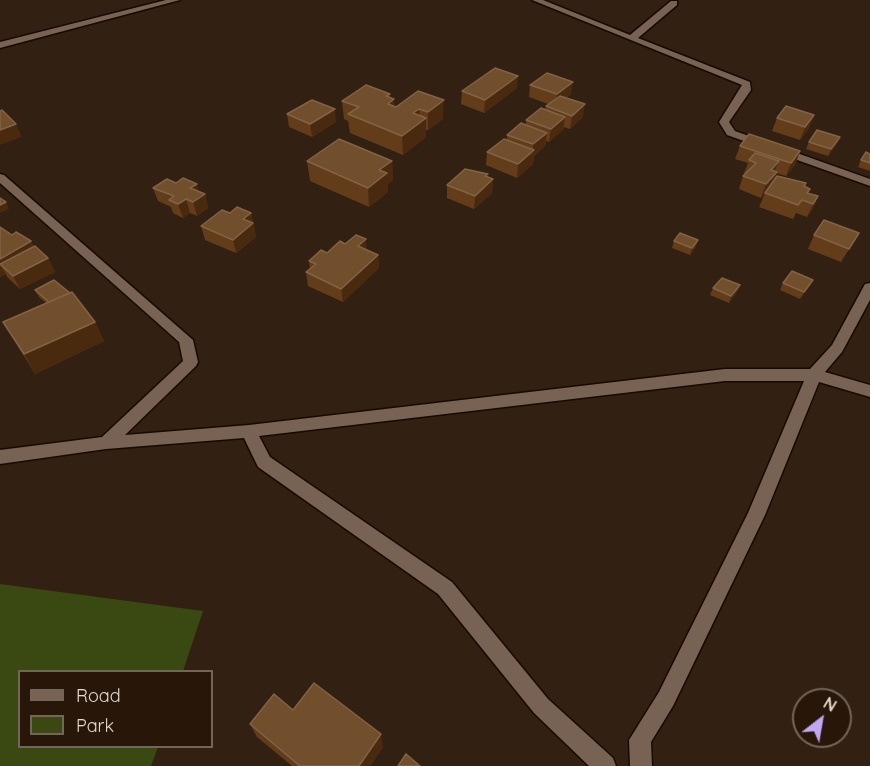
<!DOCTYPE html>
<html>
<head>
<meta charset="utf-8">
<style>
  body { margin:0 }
  #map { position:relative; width:870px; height:766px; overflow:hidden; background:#322012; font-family:Quicksand,sans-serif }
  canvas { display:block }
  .legend { position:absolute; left:18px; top:670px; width:195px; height:78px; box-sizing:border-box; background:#281709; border:2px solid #746559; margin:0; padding:8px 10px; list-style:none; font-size:18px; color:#e5d9d0 }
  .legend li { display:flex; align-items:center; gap:12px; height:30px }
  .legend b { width:30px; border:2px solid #746559 }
  .north { position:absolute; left:792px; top:688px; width:60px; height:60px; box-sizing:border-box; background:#281709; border:2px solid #746559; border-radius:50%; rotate:31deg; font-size:16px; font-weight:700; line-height:24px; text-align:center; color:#e5d9d0 }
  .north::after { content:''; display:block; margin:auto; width:21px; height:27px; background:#c2a7f2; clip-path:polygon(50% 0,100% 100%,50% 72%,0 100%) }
</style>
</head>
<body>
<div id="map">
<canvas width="870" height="766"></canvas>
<ul class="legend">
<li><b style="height:8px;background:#776253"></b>Road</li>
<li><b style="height:16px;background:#3a4811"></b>Park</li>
</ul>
<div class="north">N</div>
</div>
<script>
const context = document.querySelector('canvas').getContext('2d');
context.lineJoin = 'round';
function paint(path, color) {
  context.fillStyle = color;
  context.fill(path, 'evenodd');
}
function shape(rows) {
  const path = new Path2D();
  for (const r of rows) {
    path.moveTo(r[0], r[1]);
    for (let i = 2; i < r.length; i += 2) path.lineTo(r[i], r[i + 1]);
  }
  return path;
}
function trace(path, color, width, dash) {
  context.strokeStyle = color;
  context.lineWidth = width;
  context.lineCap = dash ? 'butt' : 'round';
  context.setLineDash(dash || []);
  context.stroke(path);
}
paint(shape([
  [0,584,203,611,183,671,20,672,20,746,158,747,151,766,0,766]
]), '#3a4811');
const minor = shape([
  [166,0,180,0,0,48,0,42,166,0],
  [532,0,543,0,630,35,671,1,677,1,677,5,638,38,750,82,751,90,729,122,735,131,870,179,870,186,727,135,719,122,742,85,532,0],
  [0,174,4,175,193,340,198,362,196,366,125,435,249,425,725,369,810,369,832,345,865,284,870,283,870,300,842,352,825,372,870,385,870,397,819,382,765,515,673,706,651,742,652,766,630,766,629,740,659,692,748,513,804,381,725,381,259,436,270,457,452,582,548,699,613,758,616,766,589,766,534,713,438,594,258,467,244,438,106,449,0,464,0,450,102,437,183,361,179,342,0,183,0,174]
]);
trace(minor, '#190901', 3);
paint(minor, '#776253');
paint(shape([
  [530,85,571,94,566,98,583,117,570,129,564,127,563,130,549,142,546,141,545,146,534,156,533,164,517,178,486,165,487,152,507,140,507,135,526,125,526,120,545,110,546,106,548,104,529,97],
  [517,88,484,113,461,104,462,91],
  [418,91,443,119,428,130,426,130,426,137,403,155,350,133,348,121,344,119,342,101,390,98,394,99,394,106,396,107],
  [287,114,336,122,312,137,289,127],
  [814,115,809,128,800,140,772,131,777,118],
  [840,137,837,144,828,156,806,149,809,142],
  [740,146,800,151,795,165,786,176,776,173,772,182,806,183,804,186,810,189,808,193,818,196,812,210,807,217,796,213,793,219,759,207,765,193,761,198,739,189,743,176,745,174,744,173,748,163,735,159],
  [870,154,870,171,858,167,861,160],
  [307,161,392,161,393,180,388,184,388,192,369,207,310,181],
  [488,178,493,179,492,193,474,209,447,198,447,185],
  [176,183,205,194,208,208,197,216,190,213,183,218,173,213,171,207,158,201,153,188],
  [230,213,251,213,256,237,236,253,205,240,201,226],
  [0,227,12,235,31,241,34,247,48,258,55,272,20,289,7,277,6,274,0,277],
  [814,235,851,246,841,262,808,249],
  [674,241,696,247,690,255,672,248],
  [367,250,378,255,379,268,343,302,308,286,306,272,310,269,309,261,327,253],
  [783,283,809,287,800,299,780,290],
  [740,285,737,292,729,303,710,295,713,288],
  [35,290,95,322,104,341,35,374,3,322,46,303,39,297],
  [293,710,383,747,370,766,292,766,257,737,250,724]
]), '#633d19');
paint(shape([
  [518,76,517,88,484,113,485,100],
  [573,82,571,94,555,107,557,94],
  [390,94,390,102,394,99,395,118,389,123,386,96],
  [444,100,443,119,428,130,428,112],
  [585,104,583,117,570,129,572,116],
  [335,109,336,122,312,137,310,124],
  [419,109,420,123,426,118,426,137,403,155,402,136,413,113],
  [814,115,809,128,800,140,805,127],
  [565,117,563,130,549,142,551,129],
  [16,124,22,137,0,145,0,130],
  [547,133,545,146,534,156,533,164,517,178,518,164,533,152,533,144],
  [840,137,837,144,828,156,831,149],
  [800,151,795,165,786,176,791,163],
  [392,161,393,180,388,184,388,192,369,207,368,188,379,170],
  [779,161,773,175,771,170],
  [777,172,771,186,761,198,766,184],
  [488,174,488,184,493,179,492,193,474,209,475,196,485,176],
  [197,184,200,197,190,188],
  [205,194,208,208,197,216,193,202],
  [818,196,812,210,807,217,813,204],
  [186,199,190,213,183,218,178,204],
  [6,202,9,209,0,213,0,205],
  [251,213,256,237,236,253,233,240,243,219],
  [366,239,367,253,358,246],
  [698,240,696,247,690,255,692,248],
  [31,241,38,254,0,264,0,259],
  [378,255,379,268,343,302,341,289],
  [48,258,55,272,20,289,13,276],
  [0,264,6,274,0,277],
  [813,280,809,287,800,299,804,292],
  [740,285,737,292,729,303,731,296],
  [95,322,104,341,35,374,24,354],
  [381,734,383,747,370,766,359,766]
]), '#492a0e');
const building = shape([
  [495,68,518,76,485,100,462,91,495,68],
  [547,73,573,82,557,94,530,85,547,73],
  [366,85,390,94,386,96,394,99,388,104,396,107,418,91,444,100,428,112,419,109,413,113,426,118,402,136,348,114,359,107,342,101,366,85],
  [560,96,585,104,572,116,546,106,560,96],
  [312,100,335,109,310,124,287,114,312,100],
  [786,106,814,115,805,127,777,118,786,106],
  [541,108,565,117,551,129,526,120,541,108],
  [2,110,16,124,0,130,0,111,2,110],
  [521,123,547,133,533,144,507,135,521,123],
  [817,130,840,137,831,149,809,142,817,130],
  [749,134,800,151,791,163,740,146,749,134],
  [339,139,392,161,379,170,387,173,368,188,307,161,339,139],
  [504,139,534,150,518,164,487,152,504,139],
  [866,152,870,154,870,163,861,160,866,152],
  [755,153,779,161,771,170,777,172,766,184,743,176,756,163,749,160,755,153],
  [465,169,488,174,485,176,493,179,475,196,447,185,465,169],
  [777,176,806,183,804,186,810,189,807,193,818,196,813,204,802,200,798,205,765,193,777,176],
  [183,178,197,184,190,188,205,194,193,202,186,199,178,204,169,200,174,196,153,188,167,179,176,183,183,178],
  [0,198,6,202,0,205,0,198],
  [237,207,251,213,243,219,253,223,233,240,201,226,222,210,230,213,237,207],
  [824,220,859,233,849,249,814,235,824,220],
  [0,227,12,235,16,232,31,241,0,259,0,227],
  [680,233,698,240,692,248,674,241,680,233],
  [356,235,366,239,358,246,378,255,341,289,306,272,316,264,309,261,321,250,327,253,340,241,345,244,356,235],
  [35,246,48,258,13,276,0,264,35,246],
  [792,271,813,280,804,292,783,283,792,271],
  [722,278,740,285,731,296,713,288,722,278],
  [54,280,70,293,49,302,35,290,54,280],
  [72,292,95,322,24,354,3,322,72,292],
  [314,683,381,734,359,766,300,766,250,724,274,694,293,710,314,683],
  [406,754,420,766,398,766,406,754]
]);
paint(building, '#714e2c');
trace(building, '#836346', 1.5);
</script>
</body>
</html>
